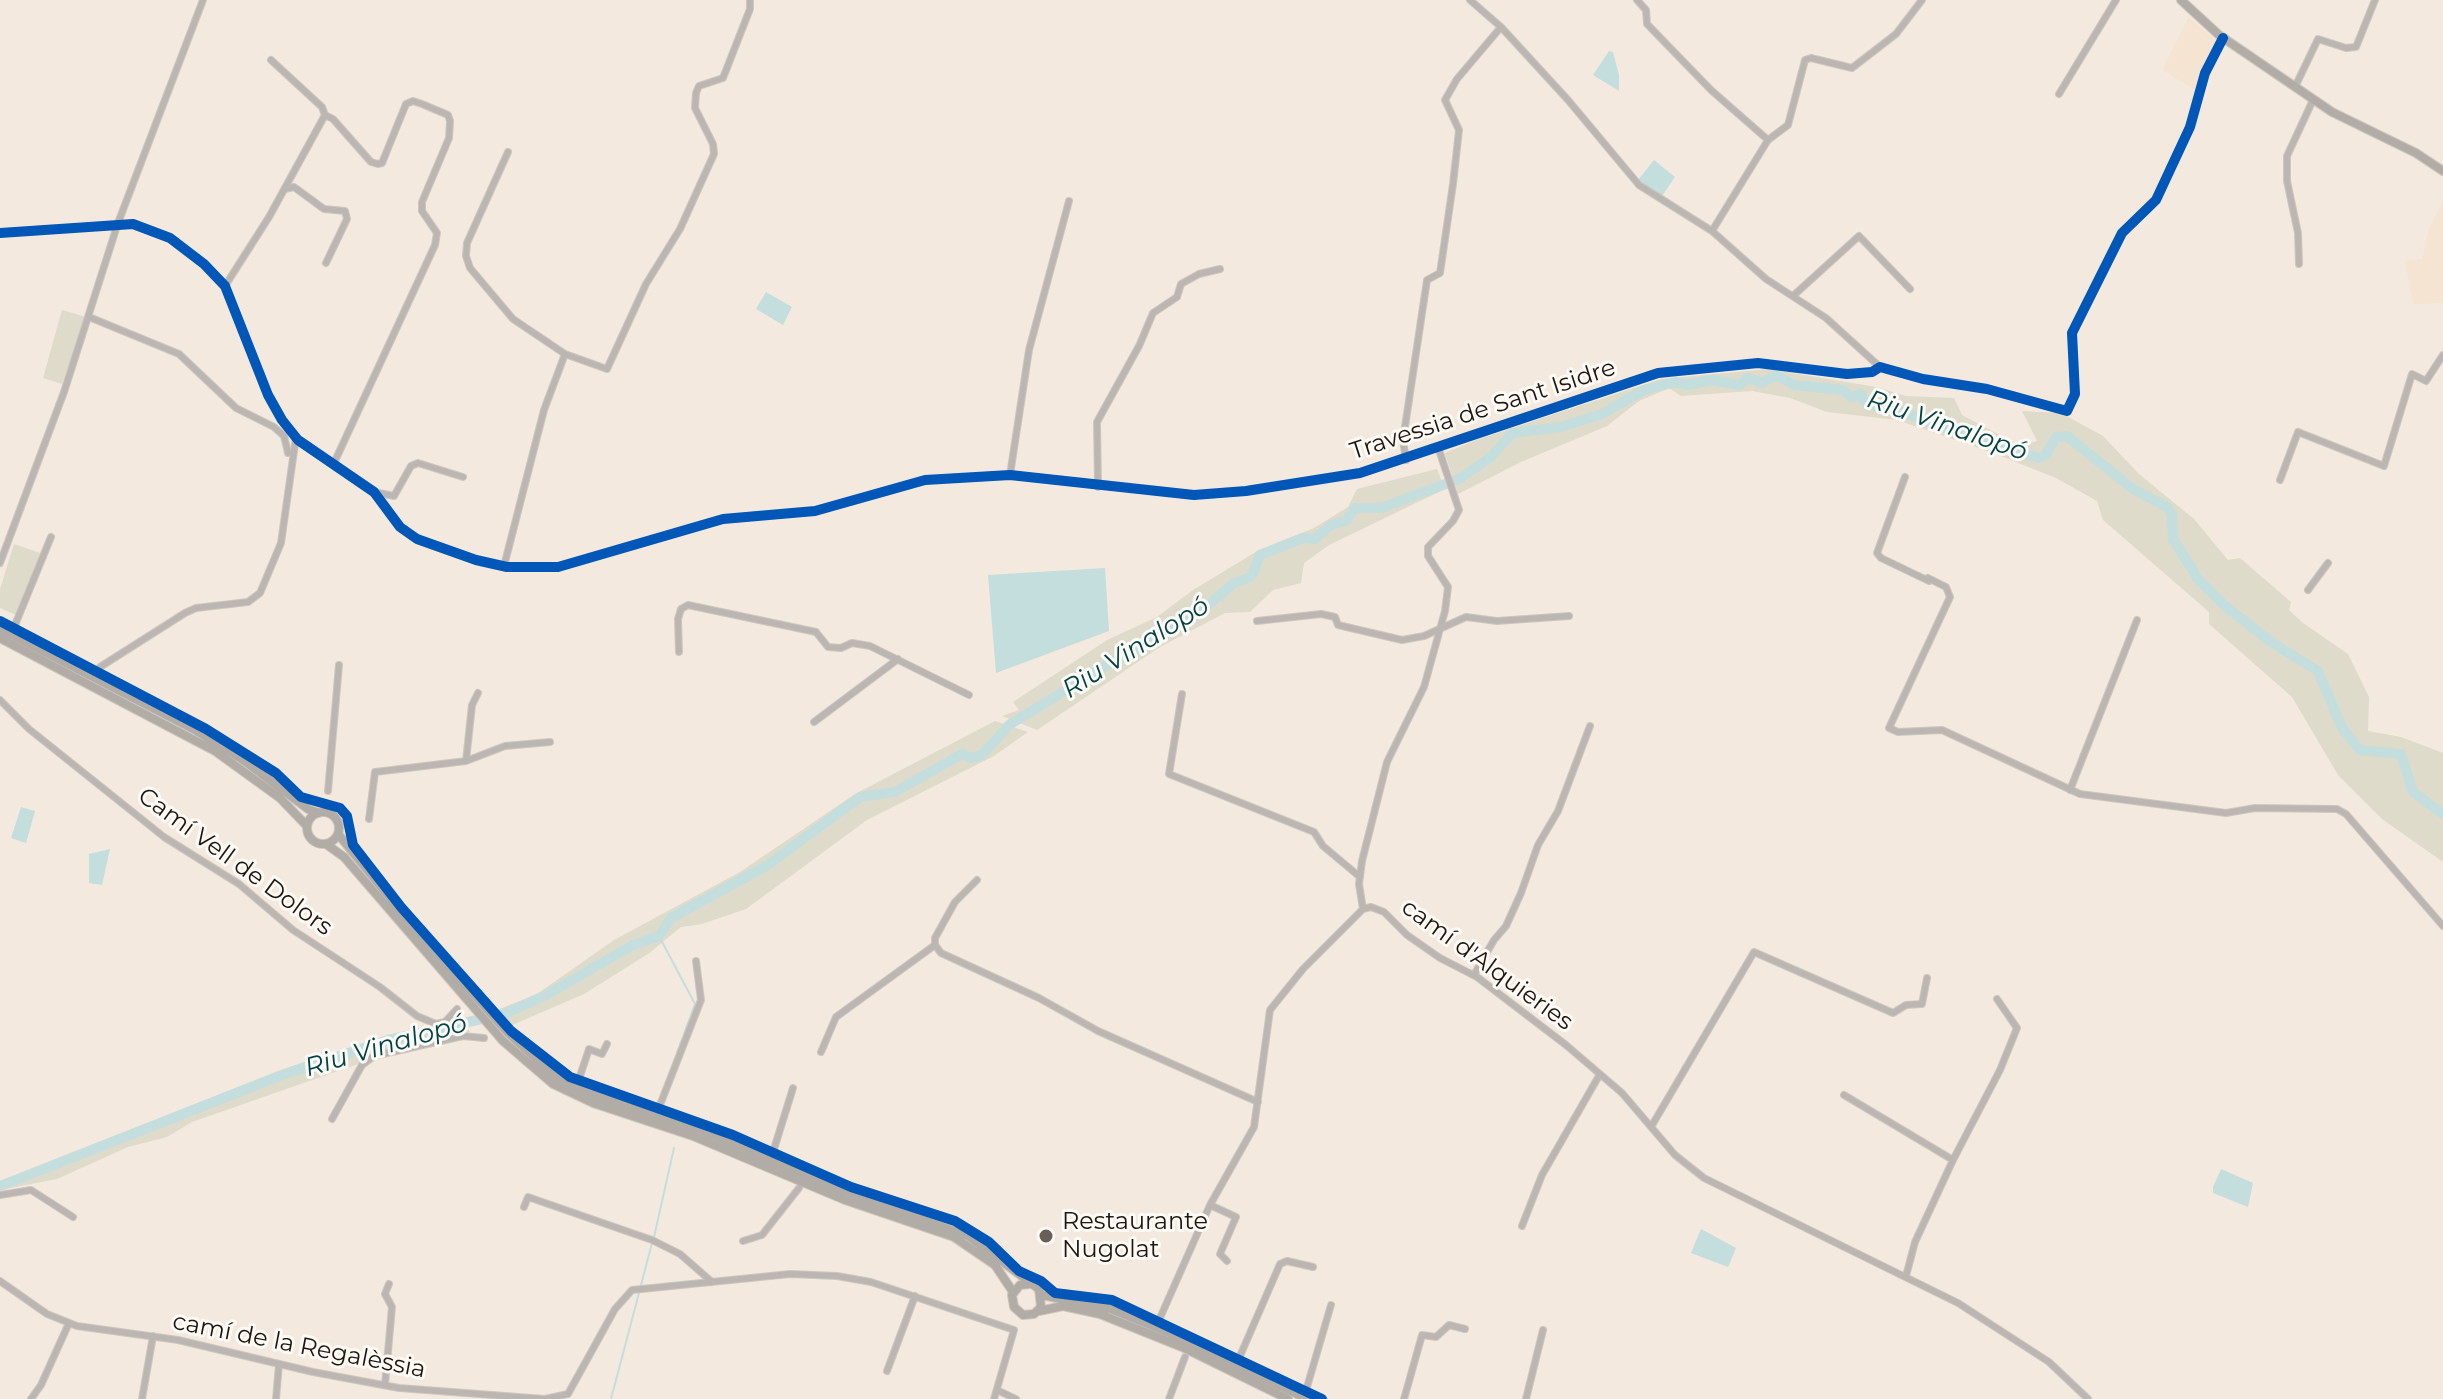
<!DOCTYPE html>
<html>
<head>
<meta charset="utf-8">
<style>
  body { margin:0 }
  canvas { display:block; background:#f3e9de }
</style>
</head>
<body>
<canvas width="2443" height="1399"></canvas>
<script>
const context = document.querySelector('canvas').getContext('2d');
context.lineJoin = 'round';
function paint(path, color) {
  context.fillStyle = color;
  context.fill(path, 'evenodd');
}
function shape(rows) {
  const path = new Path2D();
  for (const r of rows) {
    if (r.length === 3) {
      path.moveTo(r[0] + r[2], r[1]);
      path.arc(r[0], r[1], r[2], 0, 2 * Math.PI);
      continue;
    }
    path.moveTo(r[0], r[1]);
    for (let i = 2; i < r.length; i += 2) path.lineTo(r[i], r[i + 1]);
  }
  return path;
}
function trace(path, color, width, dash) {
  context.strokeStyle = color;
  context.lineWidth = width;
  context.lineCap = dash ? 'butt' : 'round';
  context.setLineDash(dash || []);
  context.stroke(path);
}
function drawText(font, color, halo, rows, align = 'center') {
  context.font = font + ' Montserrat,sans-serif';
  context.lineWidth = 6;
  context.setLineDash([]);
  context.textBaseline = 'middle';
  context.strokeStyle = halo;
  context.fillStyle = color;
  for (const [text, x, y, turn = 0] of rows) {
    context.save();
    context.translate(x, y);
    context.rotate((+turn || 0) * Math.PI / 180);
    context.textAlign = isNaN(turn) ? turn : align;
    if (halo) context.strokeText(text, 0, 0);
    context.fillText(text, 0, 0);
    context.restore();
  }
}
paint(shape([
  [2189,17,2217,42,2197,91,2162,70],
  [2443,201,2443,303,2413,304,2405,261,2422,259,2428,232]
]), '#f5e4d1');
paint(shape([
  [62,310,86,317,62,384,43,378],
  [1769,369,1876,387,1906,396,1954,398,1962,415,2020,446,2037,441,2022,411,2061,413,2103,436,2139,474,2194,519,2228,560,2240,558,2291,602,2289,610,2303,623,2348,654,2369,697,2368,731,2401,737,2443,753,2443,862,2382,819,2338,775,2292,697,2209,624,2209,612,2103,520,2097,501,2056,478,1993,453,1897,420,1827,412,1790,398,1752,391,1681,396,1669,388,1639,401,1607,426,1521,462,1458,494,1445,453,1476,440,1661,379],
  [1437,469,1445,489,1329,545,1304,563,1301,583,1273,590,1250,612,1225,613,1160,647,1037,730,1002,716,1019,710,1013,702,1107,640,1157,617,1193,590,1259,550,1314,528,1348,507,1357,489],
  [14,544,40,553,18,616,0,608,0,589],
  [995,721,1028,732,994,756,867,820,746,909,702,924,681,927,648,954,584,994,510,1026,497,1010,537,994,614,940,740,872,855,794],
  [458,1016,470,1032,386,1049,366,1056,358,1064,192,1122,167,1137,128,1147,57,1179,0,1190,0,1182,281,1070,324,1055,448,1024]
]), '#dedbcb');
paint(shape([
  [1609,51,1613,52,1619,75,1619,91,1593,75],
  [1654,160,1675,177,1662,196,1638,180],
  [766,292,792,307,783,325,756,309],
  [1105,568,1109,631,996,673,988,575],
  [21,807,35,811,26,843,11,838],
  [110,849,102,885,89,883,89,854],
  [2221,1169,2253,1183,2248,1207,2213,1193,2213,1187],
  [1701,1229,1736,1248,1728,1267,1691,1253]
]), '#c3dedc');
trace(shape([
  [659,936,695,1004,677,1053],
  [654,1237,674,1148],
  [641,1285,652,1243],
  [611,1399,639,1293]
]), '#c3dedc', 2);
trace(shape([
  [0,1186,282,1075,388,1040,504,1014,546,995,633,945,659,936,671,918,768,865,860,797,895,792,962,754,972,758,982,755,1009,725,1105,666,1188,622,1233,584,1252,576,1260,555,1303,538,1315,539,1331,525,1346,521,1355,508,1381,508,1459,479,1491,457,1512,433,1561,427,1602,414,1644,390,1676,382,1687,385,1711,380,1740,385,1748,378,1762,383,1776,375,1794,385,1843,390,1851,397,1861,394,1864,401,1878,407,1892,408,1974,439,2039,458,2046,455,2056,437,2067,436,2133,489,2167,507,2172,515,2173,539,2198,579,2224,605,2271,642,2318,671,2342,728,2360,750,2401,754,2413,792,2443,814]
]), '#c3dedc', 10);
const street = shape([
  [1470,0,1501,27,1568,100,1639,185,1712,231,1766,279,1826,318,1880,367],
  [1637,0,1646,10,1647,24,1711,90,1768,140],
  [2295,87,2318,39,2346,48,2356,47,2375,0],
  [2059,94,2116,0],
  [325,115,333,119,371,162,378,164,382,163,406,104,413,101,422,104,448,115,450,121,449,138,422,202,422,211,437,233,435,245,334,463],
  [508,152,467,243,466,256,470,268,513,319,565,354],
  [285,189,294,187,324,209,345,211,347,219,326,263],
  [1712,231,1768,140,1788,125,1805,60,1811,58,1852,68,1896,34,1922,0],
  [0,233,133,224,170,238,204,264,225,286,268,395,282,420,298,440,374,492,400,527,417,539,476,560,507,567,558,567,723,519,815,511,925,480,1010,475,1194,495,1246,491,1360,473,1658,373,1758,363,1847,374,1872,372,1880,367,1923,379,1987,389,2067,411,2075,394,2072,333,2122,233,2156,200,2190,127,2205,73,2223,38],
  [2299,264,2298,233,2287,181,2287,156,2313,100],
  [225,286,269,217,325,115,322,107,271,60],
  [1793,296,1859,236,1910,289],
  [89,317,179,354,236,408,274,427,284,436,288,453],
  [1406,460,1403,440,1427,280,1440,273,1453,184,1459,130,1445,100,1457,79,1501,27],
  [1010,475,1029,350,1069,201],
  [1905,477,1877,553,1881,558,1929,581],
  [2280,480,2298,432,2384,466,2412,374,2426,381,2443,355],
  [1098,487,1097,422,1139,346,1153,313,1177,297,1181,284,1199,274,1220,269],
  [374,492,394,496,411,466,418,463,463,477],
  [0,563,64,392,118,223,203,0],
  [504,566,544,410,565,354,607,369,646,284,680,229,714,154,713,144,695,108,696,93,699,86,723,78,750,9,750,0],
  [1928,578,1946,587,1950,597,1889,728,1898,732,1942,730,2080,794,2226,813,2255,808,2337,809,2346,814,2443,926],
  [2308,590,2328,563],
  [1257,621,1321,614,1335,617,1338,625,1402,640,1424,636,1466,617,1497,621,1569,616],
  [15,625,51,537],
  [679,652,678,619,681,609,688,605,816,632,828,647,841,648,852,643,870,646,969,695],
  [100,667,185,613,196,608,248,602,260,593,281,543,296,437],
  [1182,694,1169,774,1314,832,1323,846,1360,877],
  [0,700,29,729,164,837,239,884,293,930,380,987,417,1016,436,1024,445,1022,457,1009],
  [814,722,898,659],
  [466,761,505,746,550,742],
  [2070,790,2137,620],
  [328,791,339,665],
  [369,819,375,772,466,761,472,705,478,693],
  [977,880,955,902,935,938,935,945,941,953,1039,998,1098,1031,1258,1102],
  [1363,909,1359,884,1362,861,1387,762,1424,687,1445,611,1448,587,1428,556,1428,547,1453,521,1459,510,1439,450],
  [1474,975,1494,940,1506,926,1521,893,1538,845,1558,811,1590,726],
  [821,1052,836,1017,935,945],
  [580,1076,589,1049,602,1054,607,1044],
  [1844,1095,1953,1160,1915,1242,1906,1276],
  [660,1105,701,1000,696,961],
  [332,1119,362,1065,374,1056,463,1036,484,1038],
  [1651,1127,1754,952,1893,1013,1906,1005,1922,1004,1927,978],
  [774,1149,793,1088],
  [1953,1160,2000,1070,2017,1028,1997,999],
  [0,1195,31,1190,73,1217],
  [1210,1205,1236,1217,1220,1254,1227,1261],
  [524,1207,528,1197,652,1240,680,1254,712,1282],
  [1522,1226,1542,1175,1600,1074],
  [743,1241,762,1235,799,1188],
  [0,1281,47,1314,77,1326,178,1340,313,1372,399,1388,545,1399,568,1394,615,1309,632,1290,790,1274,837,1276,871,1282,1014,1330,994,1399],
  [1160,1318,1210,1205,1254,1127,1270,1010,1303,969,1363,909,1371,907,1384,912,1407,935,1440,958,1477,977,1566,1045,1622,1093,1675,1155,1704,1178,1958,1303,2049,1362,2088,1399],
  [1240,1356,1280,1264,1287,1261,1313,1267],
  [887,1371,915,1296],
  [385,1385,392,1307,385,1294,389,1284],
  [1307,1387,1331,1305],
  [997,1390,1016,1399],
  [31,1399,41,1385,69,1323],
  [142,1399,153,1336],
  [276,1399,279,1364],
  [1169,1399,1185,1357],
  [1404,1399,1422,1335,1436,1337,1449,1325,1465,1329],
  [1526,1399,1543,1330]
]);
const secondary = shape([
  [2181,0,2219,35,2332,112,2416,153,2443,171],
  [0,629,195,730,243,760,308,809,319,813],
  [0,638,215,751,280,798,307,826],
  [323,828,16],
  [338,834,416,930,509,1034,556,1077,582,1091,700,1130,844,1191,968,1236,1039,1289,1041,1307,1034,1314,1023,1315,1014,1307,1012,1295,1020,1285,1030,1284],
  [326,844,344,857,503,1041,553,1084,593,1103,693,1136,845,1200,954,1237,995,1265,1013,1292],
  [1042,1295,1111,1309,1167,1332,1307,1399],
  [1039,1311,1063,1306,1100,1314,1182,1347,1288,1399]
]);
trace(street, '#cfc7bf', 8);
trace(secondary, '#cfc7bf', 10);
trace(street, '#bcb6b2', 6);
trace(secondary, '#b2aca7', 8);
trace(shape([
  [0,233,133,224,170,238,204,264,225,286,268,395,282,420,298,440,374,492,400,527,417,539,476,560,507,567,558,567,723,519,815,511,925,480,1010,475,1194,495,1246,491,1360,473,1658,373,1758,363,1847,374,1872,372,1880,367,1923,379,1987,389,2067,411,2075,394,2072,333,2122,233,2156,200,2190,127,2205,73,2223,38],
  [0,621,206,729,276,773,301,797,340,808,347,816,353,845,401,907,511,1031,570,1077,733,1135,851,1187,955,1221,989,1242,1019,1271,1041,1281,1055,1293,1112,1300,1322,1399]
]), '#0057b8', 10);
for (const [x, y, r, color] of [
  [1046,1236,8,"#686058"]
]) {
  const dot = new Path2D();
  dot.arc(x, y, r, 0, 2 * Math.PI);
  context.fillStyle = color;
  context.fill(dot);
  trace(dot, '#fdf9f5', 3);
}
drawText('24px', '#1d1710', '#fdf9f5', [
  ["Travessia de Sant Isidre",1483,410,-18],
  ["Camí Vell de Dolors",235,862,36],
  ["camí d'Alquieries",1487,965,36],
  ["camí de la Regalèssia",299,1346,11]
]);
drawText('24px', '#1d1710', '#fdf9f5', [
  ["Restaurante",1062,1222],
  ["Nugolat",1062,1250]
], 'left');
drawText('italic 26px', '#004447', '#fdf9f5', [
  ["Riu Vinalopó",1947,426,19],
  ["Riu Vinalopó",1136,648,-32],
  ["Riu Vinalopó",386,1046,-16]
]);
</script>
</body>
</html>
